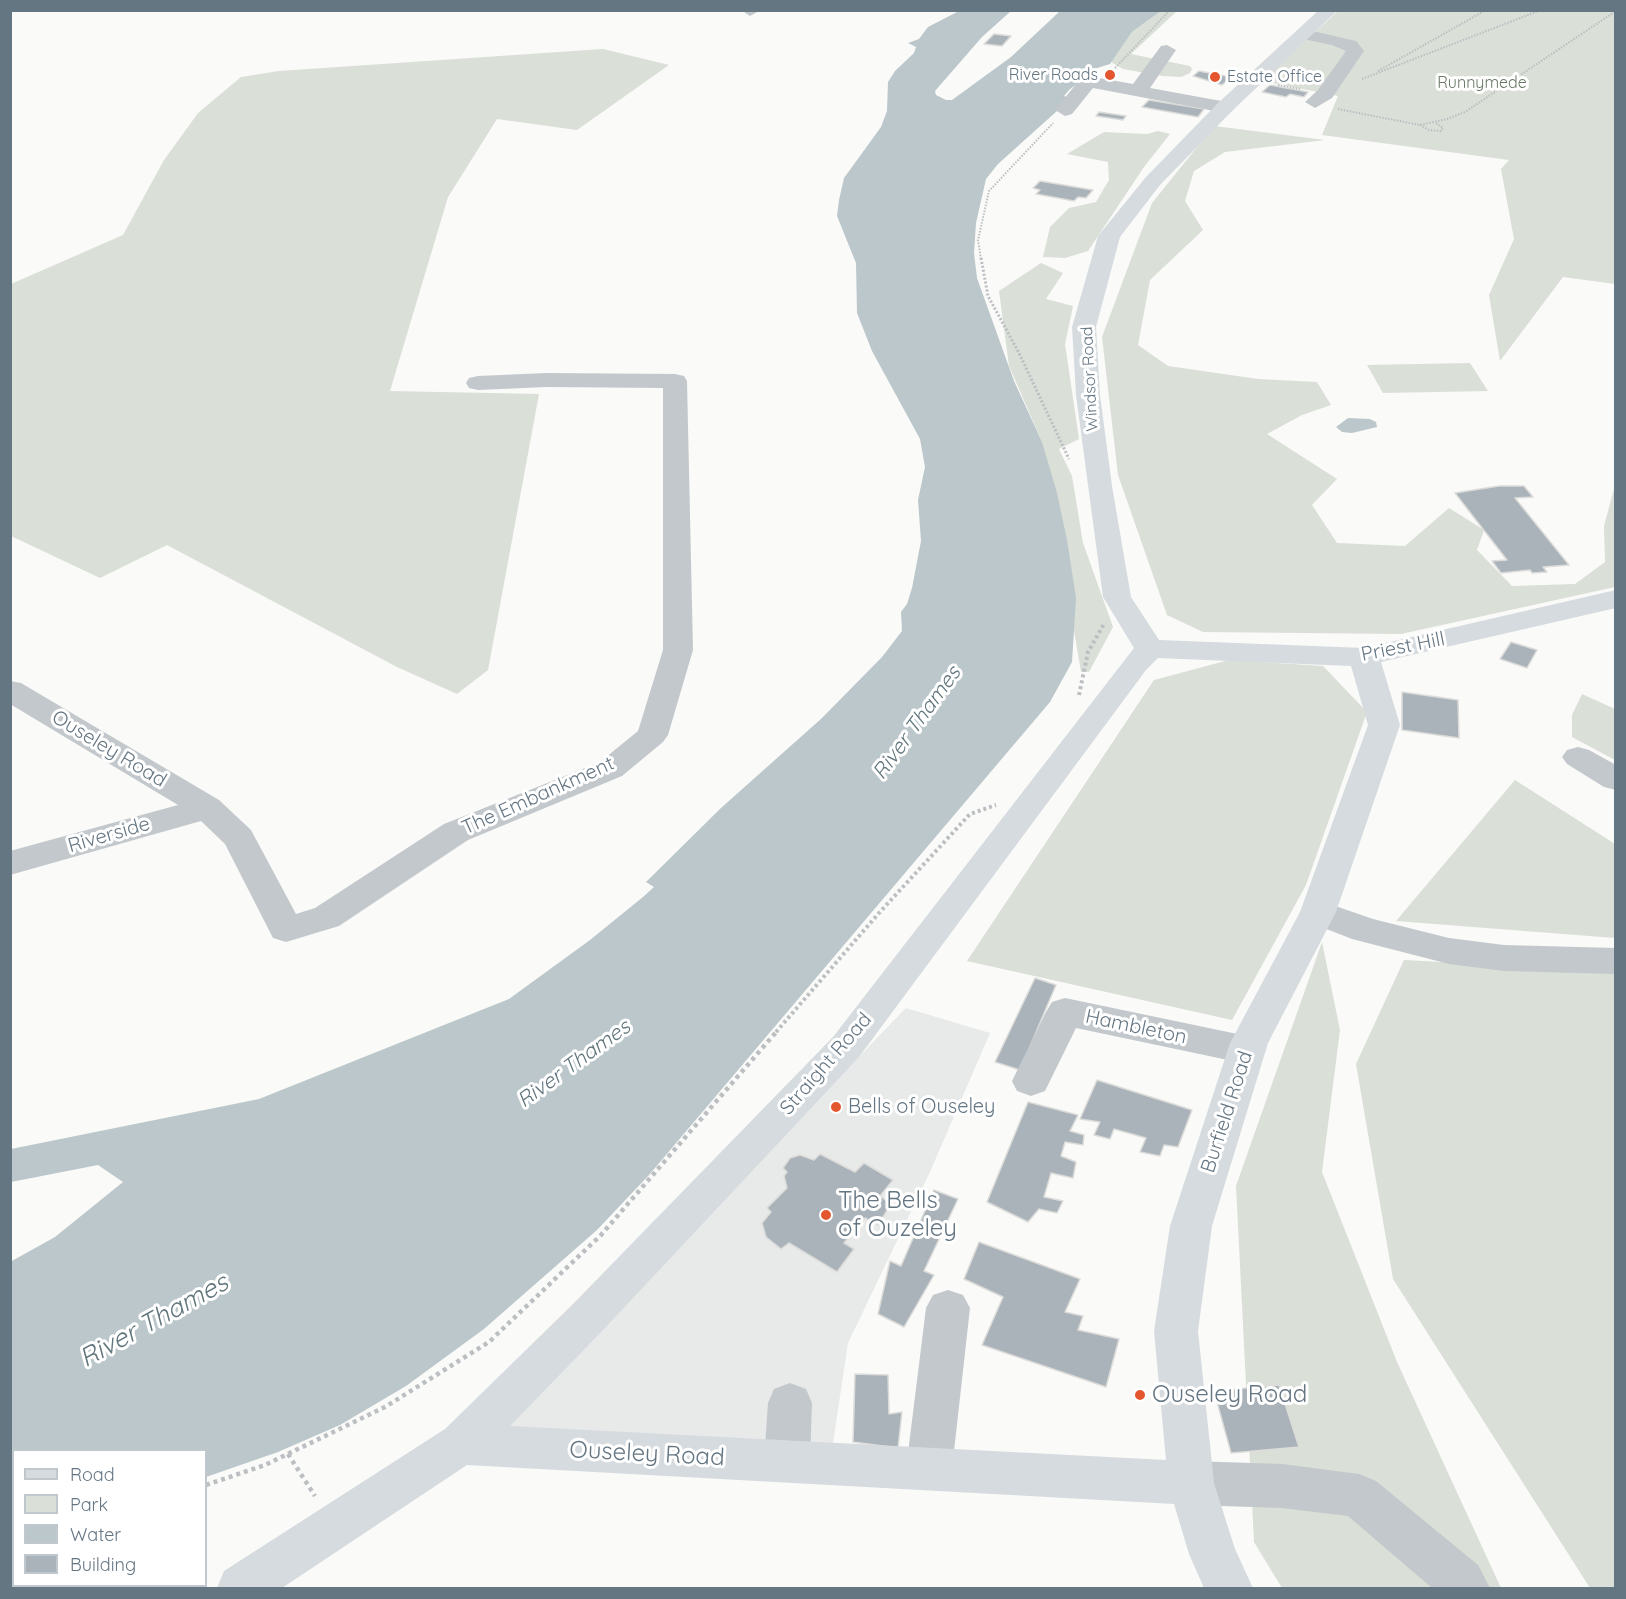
<!DOCTYPE html>
<html>
<head>
<meta charset="utf-8">
<style>
  body { margin:0 }
  #map { position:relative; width:1626px; height:1599px; overflow:hidden; background:#fafaf8; font-family:Quicksand,sans-serif }
  canvas { display:block }
  .frame { position:absolute; inset:0; border:12px solid #657683; pointer-events:none }
  .legend { position:absolute; left:12px; top:1449px; width:195px; height:138px; box-sizing:border-box; background:#fff; border:2px solid #c1c8cd; margin:0; padding:8px 10px; list-style:none; font-size:18px; color:#657683 }
  .legend li { display:flex; align-items:center; gap:12px; height:30px }
  .legend b { width:30px; border:2px solid #c1c8cd }
</style>
</head>
<body>
<div id="map">
<canvas width="1626" height="1599"></canvas>
<div class="frame"></div>
<ul class="legend">
<li><b style="height:8px;background:#d6dbdf"></b>Road</li>
<li><b style="height:16px;background:#dadfd7"></b>Park</li>
<li><b style="height:16px;background:#bbc7cb"></b>Water</li>
<li><b style="height:16px;background:#aab3b9"></b>Building</li>
</ul>
</div>
<script>
const context = document.querySelector('canvas').getContext('2d');
context.lineJoin = 'round';
function paint(path, color) {
  context.fillStyle = color;
  context.fill(path, 'evenodd');
}
function shape(rows) {
  const path = new Path2D();
  for (const r of rows) {
    path.moveTo(r[0], r[1]);
    for (let i = 2; i < r.length; i += 2) path.lineTo(r[i], r[i + 1]);
  }
  return path;
}
function trace(path, color, width, dash) {
  context.strokeStyle = color;
  context.lineWidth = width;
  context.lineCap = dash ? 'butt' : 'round';
  context.setLineDash(dash || []);
  context.stroke(path);
}
function drawText(font, color, halo, rows, align = 'center') {
  context.font = font + ' Quicksand,sans-serif';
  context.lineWidth = 6;
  context.setLineDash([]);
  context.textBaseline = 'middle';
  context.strokeStyle = halo;
  context.fillStyle = color;
  for (const [text, x, y, turn = 0] of rows) {
    context.save();
    context.translate(x, y);
    context.rotate((+turn || 0) * Math.PI / 180);
    context.textAlign = isNaN(turn) ? turn : align;
    if (halo) context.strokeText(text, 0, 0);
    context.fillText(text, 0, 0);
    context.restore();
  }
}
paint(shape([
  [906,1008,990,1033,930,1172,848,1343,833,1443,495,1433]
]), '#e8e9e9');
paint(shape([
  [1161,11,1177,11,1131,54,1190,66,1192,69,1190,73,1181,77,1162,76,1123,69,1111,62,1132,32],
  [1338,11,1615,11,1615,284,1563,277,1500,361,1489,295,1514,239,1501,169,1509,160,1322,135,1338,96,1262,81],
  [603,49,669,65,577,130,497,119,448,197,390,391,539,394,488,670,457,694,397,667,167,545,100,578,11,536,11,284,123,235,164,160,198,113,241,77,279,71],
  [1214,126,1325,140,1225,152,1194,171,1185,201,1203,230,1150,280,1138,345,1168,366,1258,379,1317,382,1331,405,1302,415,1267,434,1337,479,1312,505,1337,543,1405,546,1449,508,1484,530,1477,550,1512,586,1575,584,1605,562,1604,526,1615,485,1615,587,1401,634,1203,632,1167,615,1118,475,1102,337,1152,203],
  [1158,131,1170,134,1144,167,1088,251,1065,258,1043,257,1050,227,1069,208,1096,202,1109,180,1108,162,1067,154,1104,132,1147,134],
  [1041,263,1063,273,1046,299,1073,306,1065,344,1079,439,1059,449,1072,476,1083,543,1113,627,1089,672,1081,672,1042,442,1009,366,999,291],
  [1470,363,1488,391,1383,393,1367,365],
  [1229,660,1323,666,1367,712,1306,885,1232,1020,967,961,1154,680],
  [1582,694,1615,709,1615,760,1572,737,1572,715],
  [1515,780,1615,844,1615,938,1396,921],
  [1322,942,1340,1030,1322,1172,1397,1362,1501,1588,1282,1588,1254,1542,1236,1186],
  [1404,960,1615,971,1615,1588,1590,1588,1393,1279,1356,1064]
]), '#dadfd7');
paint(shape([
  [959,11,1011,11,982,37,935,91,936,95,946,100,952,100,1011,57,1060,11,1161,11,1132,32,1110,64,1097,68,1069,90,1064,96,1069,98,1067,102,998,164,986,179,976,223,974,253,977,278,1014,381,1042,442,1057,493,1067,540,1076,598,1072,662,1050,702,649,1175,597,1230,484,1329,406,1386,340,1425,278,1452,206,1477,206,1450,14,1450,14,1541,11,1542,10,1262,55,1237,123,1182,98,1165,11,1182,11,1149,259,1099,509,999,590,940,643,897,654,887,646,882,721,808,822,718,882,657,902,631,901,612,907,604,912,588,921,541,918,500,925,467,920,439,872,351,857,313,856,263,837,216,839,200,844,178,881,127,887,111,888,82,895,71,914,53,916,47,908,43,919,39,928,27],
  [1348,418,1370,419,1376,422,1377,427,1352,433,1342,432,1336,427]
]), '#bbc7cb');
const building = shape([
  [994,34,1011,36,1002,46,984,44,994,34],
  [1199,71,1231,77,1222,85,1193,76,1199,71],
  [1270,85,1308,92,1304,97,1290,94,1286,97,1262,92,1270,85],
  [1149,100,1204,109,1198,117,1142,107,1149,100],
  [1099,112,1126,116,1123,120,1096,116,1099,112],
  [1040,181,1093,190,1086,198,1078,197,1074,201,1036,194,1040,190,1033,188,1040,181],
  [1499,486,1524,486,1533,497,1515,498,1569,565,1543,567,1547,572,1532,573,1530,570,1501,573,1492,561,1507,560,1455,493,1499,486],
  [1511,642,1537,650,1527,668,1500,659,1511,642],
  [1402,692,1458,700,1459,738,1402,730,1402,692],
  [1035,978,1056,985,1020,1070,995,1062,1035,978],
  [1097,1080,1192,1110,1178,1147,1164,1145,1160,1156,1140,1152,1146,1138,1114,1129,1110,1139,1094,1135,1100,1122,1080,1119,1097,1080],
  [1028,1102,1078,1115,1070,1131,1084,1135,1083,1145,1065,1142,1061,1156,1076,1162,1073,1178,1051,1173,1044,1197,1063,1201,1057,1213,1039,1209,1028,1222,987,1202,1028,1102],
  [820,1154,855,1172,864,1163,893,1180,880,1196,891,1204,878,1225,865,1218,844,1243,854,1249,837,1272,789,1243,781,1249,766,1237,762,1223,771,1212,767,1208,787,1188,784,1176,787,1172,783,1168,790,1158,800,1155,814,1160,820,1154],
  [934,1190,958,1199,924,1271,934,1275,904,1327,878,1314,890,1261,901,1266,934,1190],
  [979,1242,1080,1279,1065,1312,1083,1316,1078,1330,1119,1339,1106,1387,982,1345,1003,1297,964,1279,979,1242],
  [855,1374,888,1375,889,1414,902,1412,898,1448,853,1442,855,1374],
  [1279,1385,1299,1447,1231,1453,1214,1391,1279,1385]
]);
paint(building, '#aab3b9');
trace(building, '#dcdcda', 1.5);
trace(shape([
  [1115,68,1170,10],
  [1378,71,1486,10],
  [1362,79,1541,10],
  [1278,85,1300,89],
  [1338,109,1420,125,1447,119,1465,112,1616,11],
  [1420,125,1429,130,1441,131,1443,128,1436,123],
  [981,259,978,240,989,191,1053,123]
]), '#bbbfc2', 2, [1.5, 1.5]);
trace(shape([
  [981,258,988,296,1019,353,1069,459]
]), '#bbbfc2', 3, [2, 2]);
trace(shape([
  [1079,695,1088,652,1104,624],
  [776,1032,879,913,970,814,996,805]
]), '#bbbfc2', 4, [3, 3]);
trace(shape([
  [288,1454,315,1496],
  [206,1485,265,1465,385,1407,489,1342,601,1235,777,1031],
  [10,1551,14,1550]
]), '#bbbfc2', 4.5, [4, 4]);
paint(shape([
  [741,10,759,10,759,11,750,16,741,10],
  [1304,29,1356,41,1364,51,1332,98,1315,108,1305,102,1318,90,1346,51,1332,45,1298,38,1295,34,1304,29],
  [1167,45,1176,50,1150,88,1232,103,1235,107,1232,111,1225,113,1093,88,1072,114,1065,116,1055,110,1081,78,1088,76,1133,84,1161,46,1167,45],
  [546,373,675,374,684,376,687,381,693,650,668,735,663,742,622,776,468,840,339,926,286,942,273,938,225,844,201,821,10,875,10,851,178,805,10,704,10,681,21,683,219,800,251,830,296,914,315,908,444,824,600,762,638,731,663,650,663,388,546,387,478,390,469,388,466,383,469,378,478,376,546,373],
  [1578,747,1589,750,1616,765,1616,790,1604,787,1567,764,1562,757,1567,750,1578,747],
  [1318,900,1373,919,1449,938,1504,945,1616,948,1616,974,1504,971,1449,964,1352,939,1306,921,1300,912,1306,903,1318,900],
  [1065,998,1247,1036,1260,1040,1266,1050,1260,1060,1247,1064,1076,1028,1045,1091,1031,1096,1017,1091,1012,1081,1046,1012,1052,1002,1065,998],
  [948,1290,963,1295,970,1308,952,1469,945,1484,929,1490,913,1484,906,1469,926,1308,933,1295,948,1290],
  [790,1383,806,1389,812,1403,810,1461,803,1476,787,1482,771,1476,764,1461,768,1403,774,1389,790,1383],
  [1191,1461,1282,1464,1359,1474,1376,1481,1478,1565,1490,1588,1432,1588,1348,1516,1282,1508,1191,1505,1175,1498,1168,1483,1175,1468,1191,1461]
]), '#c3c8cc');
paint(shape([
  [1319,10,1338,10,1232,111,1160,185,1120,237,1096,327,1100,395,1112,486,1131,597,1159,640,1364,648,1616,590,1616,608,1381,662,1400,725,1336,912,1268,1043,1212,1226,1198,1331,1214,1483,1235,1549,1253,1588,1204,1588,1189,1554,1174,1504,467,1465,282,1588,217,1588,224,1571,445,1429,573,1304,833,1037,1134,648,1103,597,1076,395,1072,327,1098,236,1146,177,1218,103,1319,10],
  [1158,658,1351,666,1368,725,1300,912,1230,1043,1170,1226,1154,1331,1166,1460,510,1426,603,1330,859,1057,1146,670,1158,658]
]), '#d6dbdf');
for (const [x, y, r, color] of [
  [1110,75,6,"#e4572e"],
  [1215,77,6,"#e4572e"],
  [836,1107,6,"#e4572e"],
  [826,1215,6,"#e4572e"],
  [1140,1395,6,"#e4572e"]
]) {
  const dot = new Path2D();
  dot.arc(x, y, r, 0, 2 * Math.PI);
  context.fillStyle = color;
  context.fill(dot);
  trace(dot, '#fff', 2);
}
drawText('16px', '#657683', '#fff', [
  ["River Roads",1098,75],
  ["Estate Office",1227,77,"left"]
], 'right');
drawText('16px', '#687a64', '#fff', [
  ["Runnymede",1482,83]
]);
drawText('16px', '#657683', '#fff', [
  ["Windsor Road",1090,379,-93]
]);
drawText('20px', '#657683', '#fff', [
  ["Priest Hill",1403,647,-11],
  ["Ouseley Road",109,749,31],
  ["The Embankment",538,796,-24],
  ["Riverside",109,835,-16],
  ["Hambleton",1136,1027,12],
  ["Straight Road",826,1064,-49],
  ["Burfield Road",1227,1112,-72]
]);
drawText('20px', '#657683', '#fff', [
  ["Bells of Ouseley",848,1107]
], 'left');
drawText('italic 21px', '#60757c', '#fff', [
  ["River Thames",917,723,-54],
  ["River Thames",574,1064,-36]
]);
drawText('24px', '#657683', '#fff', [
  ["The Bells",838,1201],
  ["of Ouzeley",838,1229],
  ["Ouseley Road",1152,1395]
], 'left');
drawText('24px', '#657683', '#fff', [
  ["Ouseley Road",647,1454,3]
]);
drawText('italic 26px', '#60757c', '#fff', [
  ["River Thames",154,1321,-29]
]);
</script>
</body>
</html>
